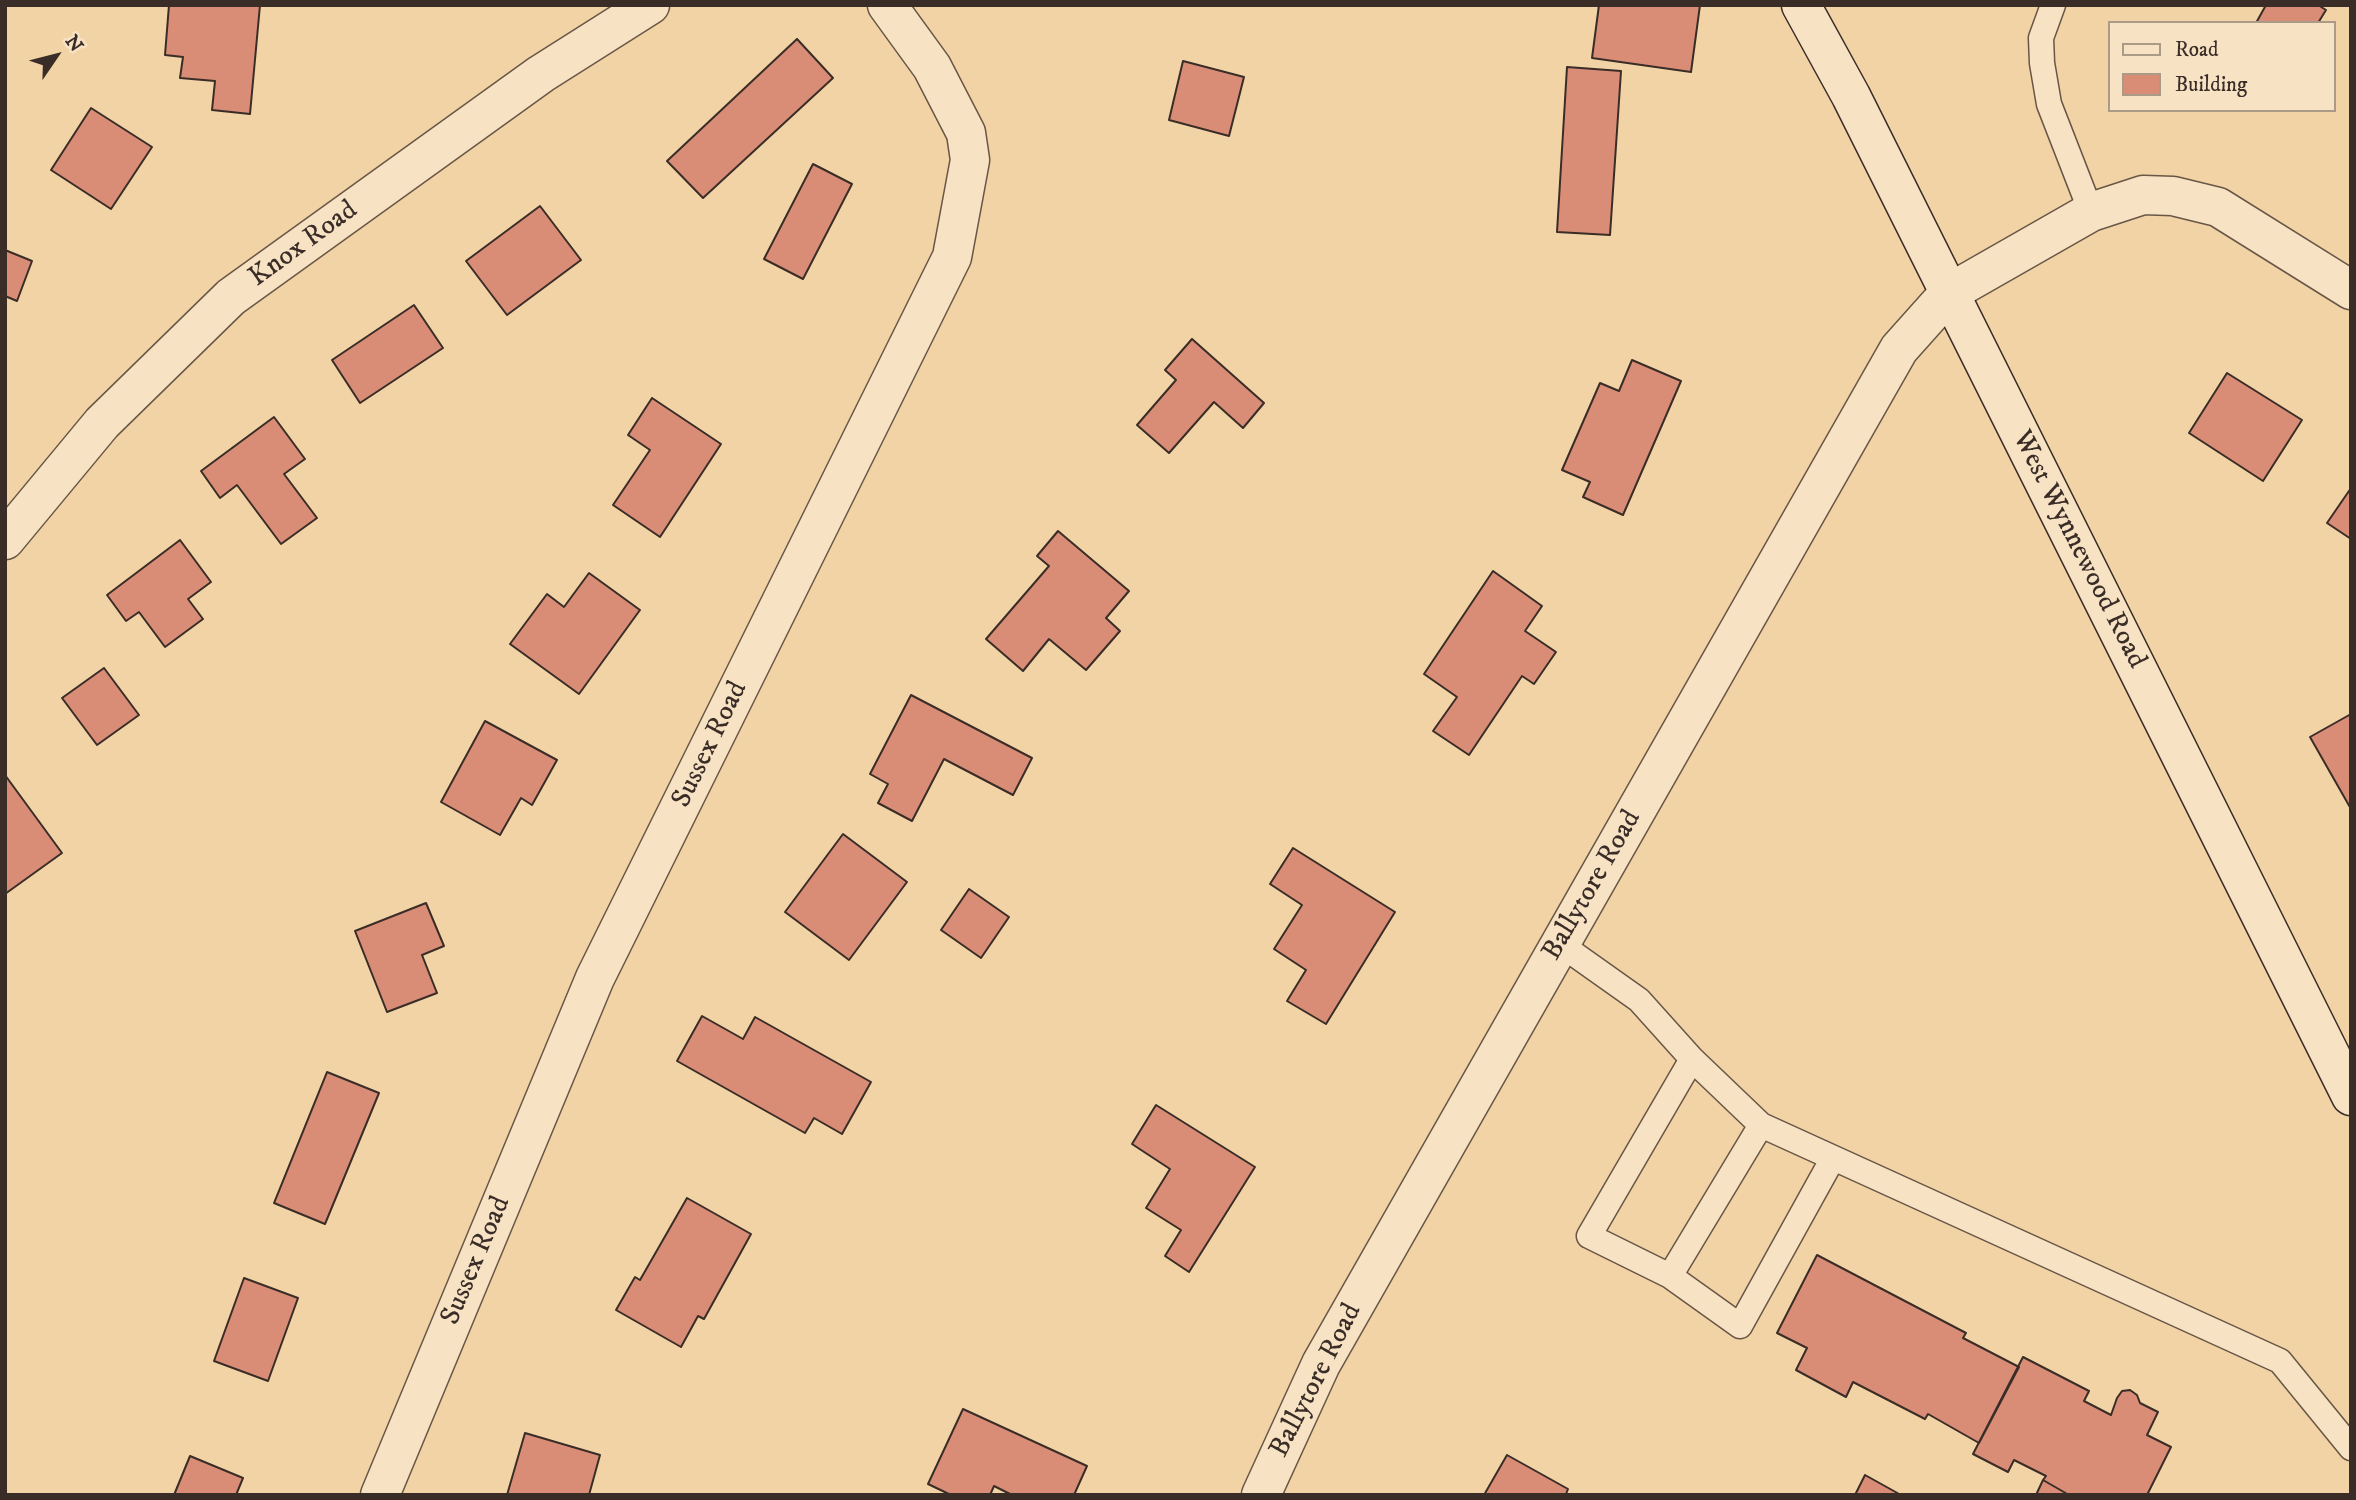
<!DOCTYPE html>
<html>
<head>
<meta charset="utf-8">
<style>
  body { margin:0 }
  #map { position:relative; width:2356px; height:1500px; overflow:hidden; background:#f2d3a5; font-family:"IM FELL DW Pica",serif }
  canvas { display:block }
  .frame { position:absolute; inset:0; border:7px solid #3a2d27; pointer-events:none }
  .legend { position:absolute; left:2108px; top:21px; width:228px; height:91px; box-sizing:border-box; background:#f7e2c4; border:2px solid #ab9a85; margin:0; padding:9px 12px; list-style:none; font-size:21px; color:#3a2d27 }
  .legend li { display:flex; align-items:center; gap:14px; height:35px }
  .legend b { width:35px; border:2px solid #ab9a85 }
  .north { position:absolute; left:21px; top:21px; width:70px; height:70px; -webkit-text-stroke:5px #f7e2c4; paint-order:stroke; rotate:55deg; font-size:19px; font-weight:700; line-height:28px; text-align:center; color:#3a2d27 }
  .north::after { content:''; display:block; margin:auto; width:24px; height:32px; background:#3a2d27; clip-path:polygon(50% 0,100% 100%,50% 72%,0 100%) }
</style>
</head>
<body>
<div id="map">
<canvas width="2356" height="1500"></canvas>
<div class="frame"></div>
<ul class="legend">
<li><b style="height:9px;background:#f7e2c4"></b>Road</li>
<li><b style="height:19px;background:#da8d76"></b>Building</li>
</ul>
<div class="north">N</div>
</div>
<script>
const context = document.querySelector('canvas').getContext('2d');
context.lineJoin = 'round';
function paint(path, color) {
  context.fillStyle = color;
  context.fill(path, 'evenodd');
}
function shape(rows) {
  const path = new Path2D();
  for (const r of rows) {
    path.moveTo(r[0], r[1]);
    for (let i = 2; i < r.length; i += 2) path.lineTo(r[i], r[i + 1]);
  }
  return path;
}
function trace(path, color, width, dash) {
  context.strokeStyle = color;
  context.lineWidth = width;
  context.lineCap = dash ? 'butt' : 'round';
  context.setLineDash(dash || []);
  context.stroke(path);
}
function drawText(font, color, halo, rows, align = 'center') {
  context.font = font + ' "IM FELL DW Pica",serif';
  context.lineWidth = 5;
  context.setLineDash([]);
  context.textBaseline = 'middle';
  context.strokeStyle = halo;
  context.fillStyle = color;
  for (const [text, x, y, turn = 0] of rows) {
    context.save();
    context.translate(x, y);
    context.rotate((+turn || 0) * Math.PI / 180);
    context.textAlign = isNaN(turn) ? turn : align;
    if (halo) context.strokeText(text, 0, 0);
    context.fillText(text, 0, 0);
    context.restore();
  }
}
const building = shape([
  [169,5,260,5,250,114,212,110,215,81,180,78,183,57,165,55,169,5],
  [1599,5,1700,5,1691,72,1592,58,1599,5],
  [2266,5,2318,5,2326,10,2318,23,2256,23,2266,5],
  [797,39,833,78,703,198,667,161,797,39],
  [1183,61,1244,77,1229,136,1169,120,1183,61],
  [1567,67,1621,71,1610,235,1557,232,1567,67],
  [91,108,152,147,111,209,51,170,91,108],
  [813,164,852,184,803,279,764,259,813,164],
  [540,206,581,260,507,315,466,261,540,206],
  [5,250,32,261,17,301,5,296,5,250],
  [414,305,443,348,360,403,332,360,414,305],
  [1192,339,1264,403,1243,428,1214,402,1169,453,1137,425,1176,380,1165,370,1192,339],
  [1632,360,1681,381,1623,515,1583,497,1590,482,1562,470,1600,383,1619,391,1632,360],
  [2227,373,2302,420,2263,481,2189,433,2227,373],
  [652,398,721,444,660,537,613,505,650,450,628,435,652,398],
  [274,417,305,459,284,474,317,518,281,544,237,485,220,498,201,471,274,417],
  [2351,488,2351,539,2327,523,2351,488],
  [1058,531,1129,591,1106,618,1120,631,1086,670,1049,639,1023,671,986,639,1049,566,1037,556,1058,531],
  [180,540,211,582,188,599,203,619,165,647,139,612,126,621,107,595,180,540],
  [1493,571,1542,606,1525,631,1556,652,1534,684,1522,676,1469,755,1433,731,1457,697,1424,674,1493,571],
  [589,573,640,610,579,694,510,644,547,594,564,607,589,573],
  [104,668,139,715,97,745,62,698,104,668],
  [911,695,1032,758,1013,795,944,759,912,821,878,803,888,784,870,774,911,695],
  [2351,714,2351,809,2310,737,2351,714],
  [485,721,557,760,532,805,521,798,500,835,441,802,485,721],
  [5,775,62,853,5,894,5,775],
  [843,834,907,882,849,960,785,912,843,834],
  [1293,848,1395,912,1326,1024,1287,1001,1306,970,1274,949,1302,905,1270,884,1293,848],
  [969,889,1009,917,981,958,941,930,969,889],
  [426,903,444,946,422,955,437,993,387,1012,355,931,426,903],
  [702,1016,743,1039,755,1017,871,1082,842,1134,814,1118,805,1133,677,1061,702,1016],
  [327,1072,379,1093,325,1224,274,1203,327,1072],
  [1156,1105,1255,1167,1189,1272,1165,1256,1181,1230,1146,1208,1170,1169,1132,1144,1156,1105],
  [687,1198,751,1234,704,1319,698,1316,681,1347,616,1310,635,1277,640,1280,687,1198],
  [1817,1255,1966,1333,1963,1338,2019,1367,1979,1443,1928,1414,1925,1419,1853,1382,1846,1397,1796,1370,1807,1348,1777,1333,1817,1255],
  [244,1278,298,1298,268,1381,214,1361,244,1278],
  [2023,1357,2089,1391,2084,1401,2111,1415,2117,1398,2122,1391,2130,1390,2137,1395,2140,1403,2158,1412,2147,1435,2171,1447,2147,1495,2069,1495,2043,1480,2046,1476,2014,1460,2008,1472,1973,1454,2023,1357],
  [963,1409,1087,1466,1074,1495,1012,1495,994,1486,990,1495,951,1495,928,1484,963,1409],
  [525,1433,600,1455,589,1495,507,1495,525,1433],
  [1507,1455,1568,1489,1566,1494,1568,1495,1484,1495,1507,1455],
  [190,1456,243,1478,236,1495,174,1495,190,1456],
  [1865,1475,1901,1495,1855,1495,1865,1475],
  [2043,1480,2069,1495,2036,1495,2043,1480]
]);
paint(building, '#da8d76');
trace(building, '#3a2d27', 2);
const lane = shape([
  [2053,5,2041,38,2042,63,2049,104,2091,212],
  [1560,944,1639,1000,1692,1059,1761,1125,2280,1361,2351,1448],
  [1692,1059,1589,1236,1670,1276,1740,1326,1833,1158],
  [1670,1276,1761,1125]
]);
const street = shape([
  [5,540,102,423,231,297,541,74,650,5],
  [380,1495,595,978,952,257,970,160,966,133,932,67,887,5],
  [1261,1495,1321,1364,1899,349,1949,293,2091,212,2143,195,2173,196,2218,207,2351,290]
]);
const secondary = shape([
  [1801,5,1851,96,2351,1096]
]);
trace(lane, '#685646', 27);
trace(street, '#685646', 41);
trace(secondary, '#3a2d27', 41);
trace(lane, '#f7e2c4', 24);
trace(street, '#f7e2c4', 38);
trace(secondary, '#f7e2c4', 38);
drawText('28px', '#3a2d27', '#f7e2c4', [
  ["Knox Road",304,245,-36],
  ["West Wynnewood Road",2078,550,63],
  ["Sussex Road",711,745,-64],
  ["Ballytore Road",1593,886,-60],
  ["Sussex Road",477,1261,-67],
  ["Ballytore Road",1317,1381,-63]
]);
</script>
</body>
</html>
